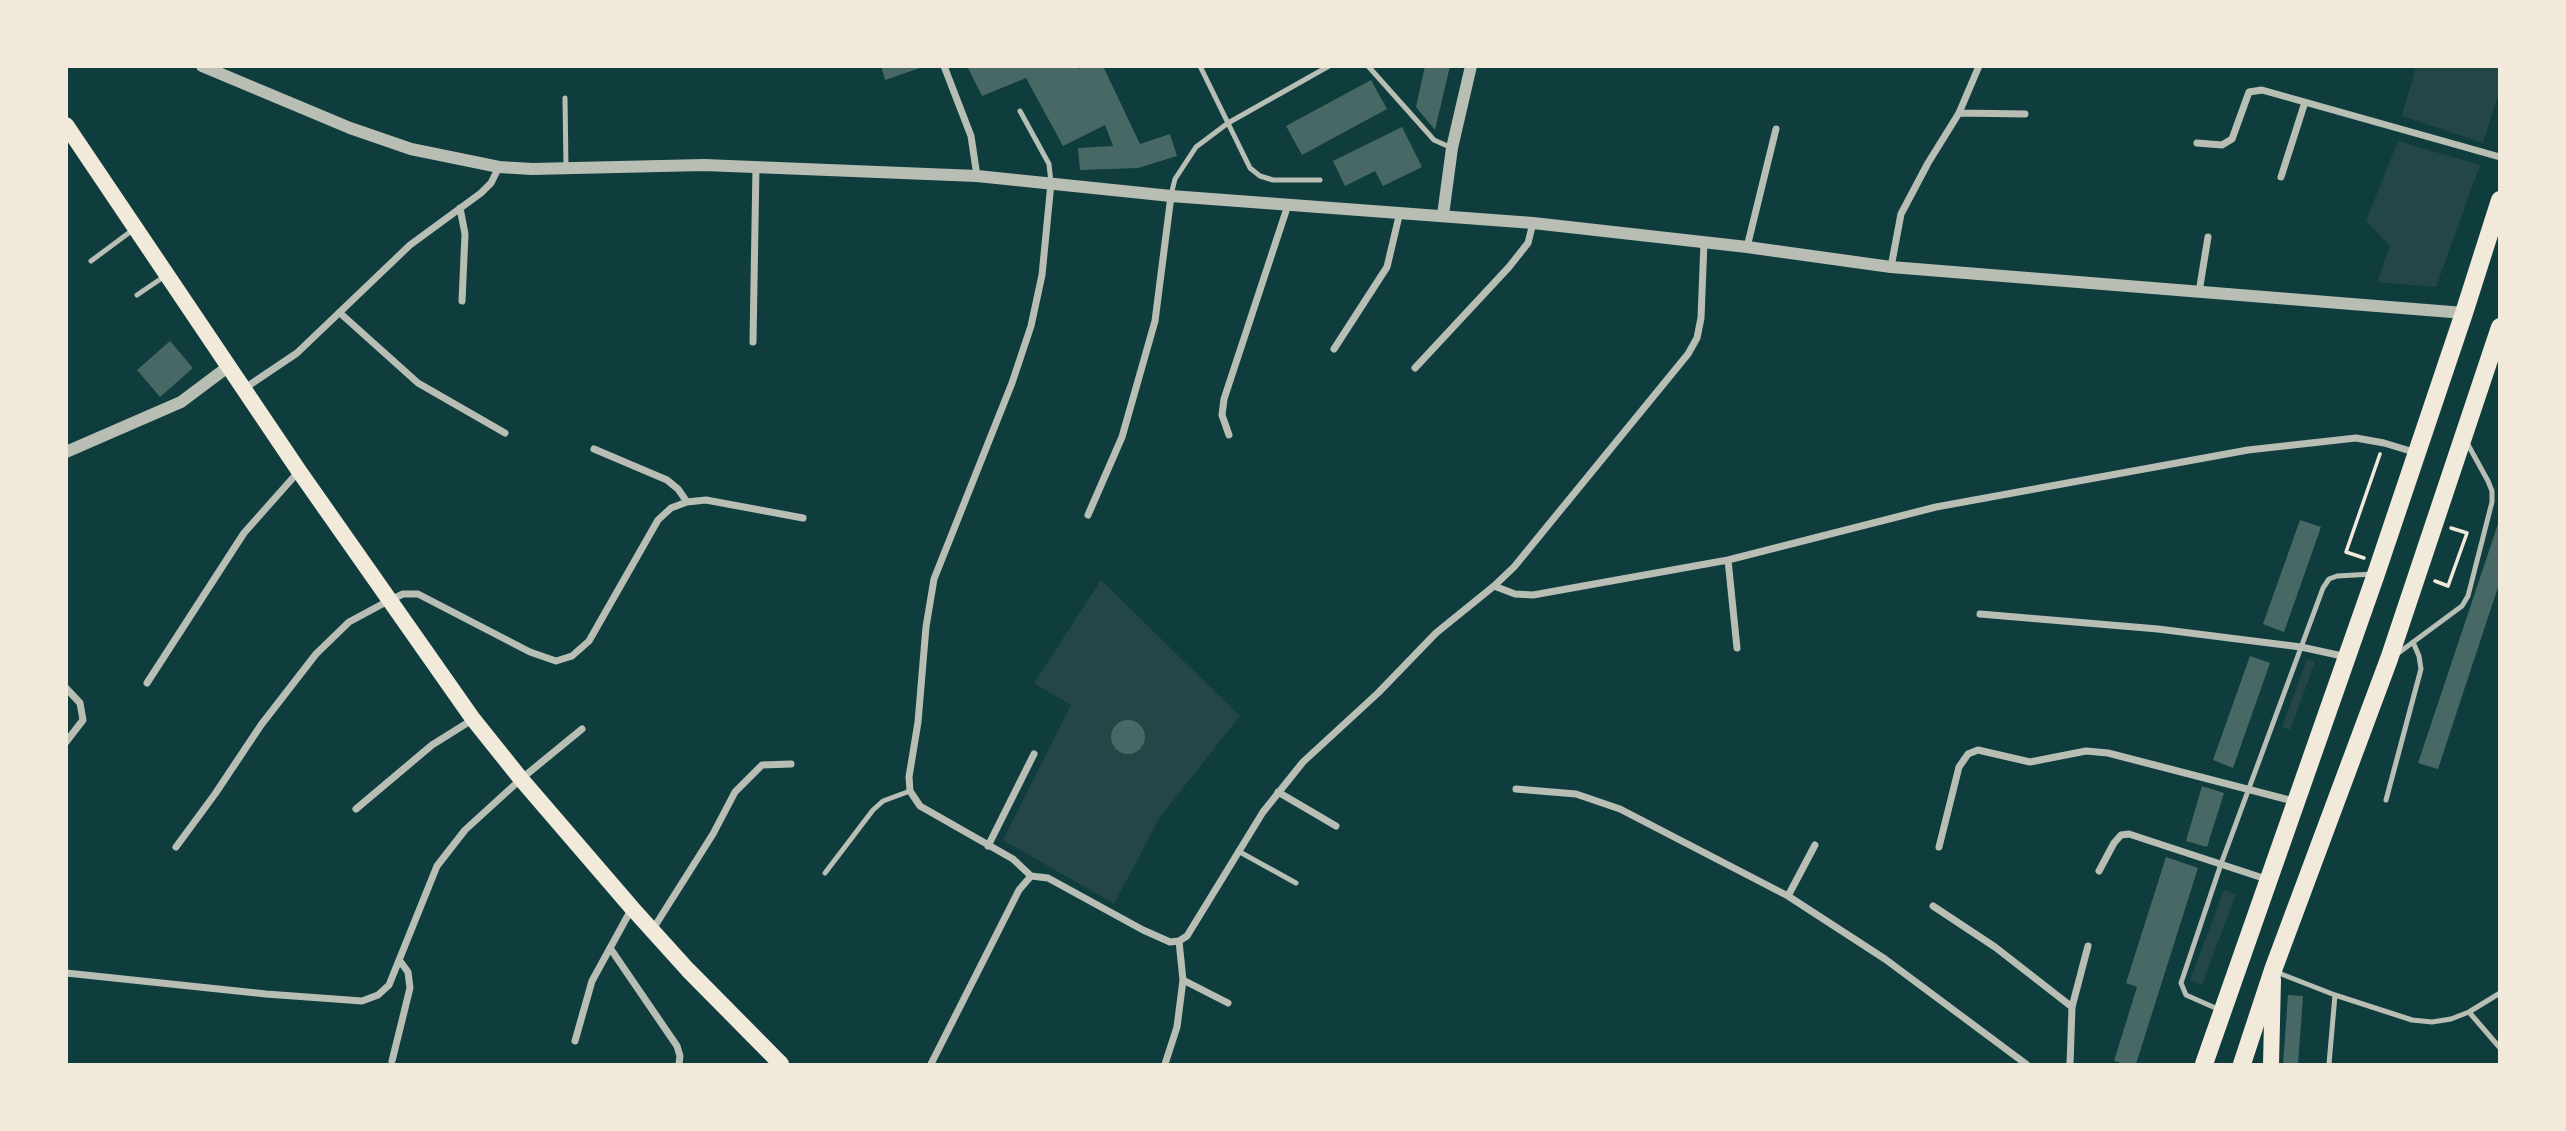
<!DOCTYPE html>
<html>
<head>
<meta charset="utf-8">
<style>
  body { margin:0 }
  #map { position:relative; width:2566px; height:1131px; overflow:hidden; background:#0f3d3e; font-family:Barlow,sans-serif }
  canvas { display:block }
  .frame { position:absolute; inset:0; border:68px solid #f1e9da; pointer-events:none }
</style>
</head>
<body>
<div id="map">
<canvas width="2566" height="1131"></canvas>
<div class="frame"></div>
</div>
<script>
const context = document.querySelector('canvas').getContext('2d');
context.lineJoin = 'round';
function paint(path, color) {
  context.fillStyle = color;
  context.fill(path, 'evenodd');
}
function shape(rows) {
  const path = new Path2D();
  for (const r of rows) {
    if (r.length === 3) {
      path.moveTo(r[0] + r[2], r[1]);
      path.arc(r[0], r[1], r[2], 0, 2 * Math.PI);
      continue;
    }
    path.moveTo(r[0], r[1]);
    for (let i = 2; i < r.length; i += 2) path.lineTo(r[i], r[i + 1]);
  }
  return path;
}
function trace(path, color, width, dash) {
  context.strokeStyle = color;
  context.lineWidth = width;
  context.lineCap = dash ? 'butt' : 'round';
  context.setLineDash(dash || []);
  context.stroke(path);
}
paint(shape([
  [2416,67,2499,67,2499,92,2483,143,2402,116],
  [2398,141,2480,165,2436,287,2377,282,2390,246,2366,221],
  [1101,580,1240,716,1160,817,1114,904,1003,840,1071,705,1034,683],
  [2307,659,2315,662,2290,730,2282,727],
  [2224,890,2236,894,2202,985,2190,980]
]), '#244646');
paint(shape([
  [881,66,923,66,923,67,885,80],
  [967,66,1077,66,1079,69,1083,66,1103,66,1140,144,1170,134,1177,156,1138,168,1080,170,1078,148,1113,146,1105,125,1063,146,1026,78,982,96],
  [1425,66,1450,66,1435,130,1416,107],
  [1371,80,1387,109,1302,155,1286,126],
  [1402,127,1422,167,1383,186,1375,171,1345,186,1333,161],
  [170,341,193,368,160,397,137,370],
  [2500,518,2500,581,2438,769,2418,763],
  [2300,520,2321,527,2284,632,2263,624],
  [2250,656,2270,663,2233,768,2213,760],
  [1128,737,17],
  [2202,786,2224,793,2207,847,2186,841],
  [2166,857,2198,868,2136,1064,2125,1064,2114,1061,2137,987,2126,983],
  [2288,995,2303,996,2298,1064,2283,1064]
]), '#486865');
trace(shape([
  [2364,558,2346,552,2380,454],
  [2435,581,2448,586,2467,533,2451,528]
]), '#f1e9da', 3.5);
trace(shape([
  [1200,66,1250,168,1260,176,1273,180,1320,180],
  [1368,66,1434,140,1452,148],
  [565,98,566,168],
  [1020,111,1049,164,1051,183],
  [1171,195,1175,179,1196,147,1228,123,1329,66],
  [91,261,134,229],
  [137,295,165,276],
  [2397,654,2462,606,2468,596,2492,502,2492,491,2488,481,2466,441],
  [2386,800,2421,669,2419,656,2413,642],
  [1238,851,1296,883],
  [825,873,873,810,883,801,910,791],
  [2276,972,2335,995,2412,1020,2432,1022,2451,1019,2469,1012,2500,993],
  [2220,1010,2186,995,2181,983,2221,864,2323,588,2329,579,2337,576,2373,574],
  [2469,1012,2500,1048],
  [2329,1064,2335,995]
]), '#b8beb3', 5);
trace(shape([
  [944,66,971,136,977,176],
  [1959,113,2025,114],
  [2197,143,2222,145,2232,139,2249,92,2262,90,2500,157],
  [2281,177,2305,102],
  [1051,183,1042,275,1031,326,1012,383,934,579,926,627,918,722,909,777,910,791,920,806,1013,859,1031,876,1048,878,1143,930,1170,942,1179,941,1187,936,1263,812,1303,762,1378,693,1436,633,1494,586,1514,567,1688,354,1697,338,1701,318,1704,242],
  [460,208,465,234,462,301],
  [1747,247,1776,129],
  [1891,267,1901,214,1928,163,1959,113,1979,66],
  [2199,292,2208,237],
  [340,313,418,383,505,433],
  [753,342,756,166],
  [1334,349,1387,267,1400,212],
  [1415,368,1509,267,1528,243,1533,223],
  [245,388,297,353,410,245,481,193,491,183,499,167],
  [1229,435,1222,415,1224,399,1288,205],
  [594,449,667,480,678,489,687,502],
  [1088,515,1122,437,1155,321,1171,196],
  [1728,560,1737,648],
  [1494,586,1515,594,1533,595,1728,560,1936,507,2248,450,2356,438,2384,443,2417,453],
  [1980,614,2158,629,2301,647,2347,657],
  [147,683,244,533,299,471],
  [66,688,80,703,83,720,66,742],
  [1516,789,1576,794,1620,809,1788,896,1885,959,2026,1064],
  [1278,792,1336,826],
  [356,809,432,745,472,720],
  [988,846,1034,754],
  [176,847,215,794,261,725,316,654,349,622,388,601,403,594,418,594,530,652,556,661,572,656,589,641,658,520,671,508,687,502,706,500,803,518],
  [1939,847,1959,767,1968,754,1978,750,2030,762,2086,751,2108,753,2297,802],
  [2099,871,2114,843,2121,835,2129,834,2266,879],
  [1788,896,1815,845],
  [1933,906,1995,947,2072,1007],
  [653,929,713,834,735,792,762,765,791,764],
  [610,948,677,1046,680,1056,679,1064],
  [66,973,266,994,362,1001,378,995,389,985,437,866,465,830,521,779,582,729],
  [1183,980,1228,1003],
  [575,1041,592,981,632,908],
  [392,1061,410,988,408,972,400,961],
  [931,1064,1019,890,1031,876],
  [1165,1064,1177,1027,1183,980,1179,941],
  [2070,1064,2072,1007,2088,946]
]), '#b8beb3', 7);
trace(shape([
  [202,66,350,128,411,149,499,167,532,169,704,165,977,176,1171,196,1533,223,1747,247,1891,267,2464,313],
  [1443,215,1452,148,1471,66],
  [66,452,181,402,229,366]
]), '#b8beb3', 12);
trace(shape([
  [66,125,299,471,473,719,521,779,632,908,688,970,781,1064],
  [2271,1064,2273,979]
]), '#f1e9da', 16);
trace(shape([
  [2204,1064,2376,574,2464,313,2500,200],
  [2242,1064,2273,970,2389,659,2500,327]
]), '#f1e9da', 18);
</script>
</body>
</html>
